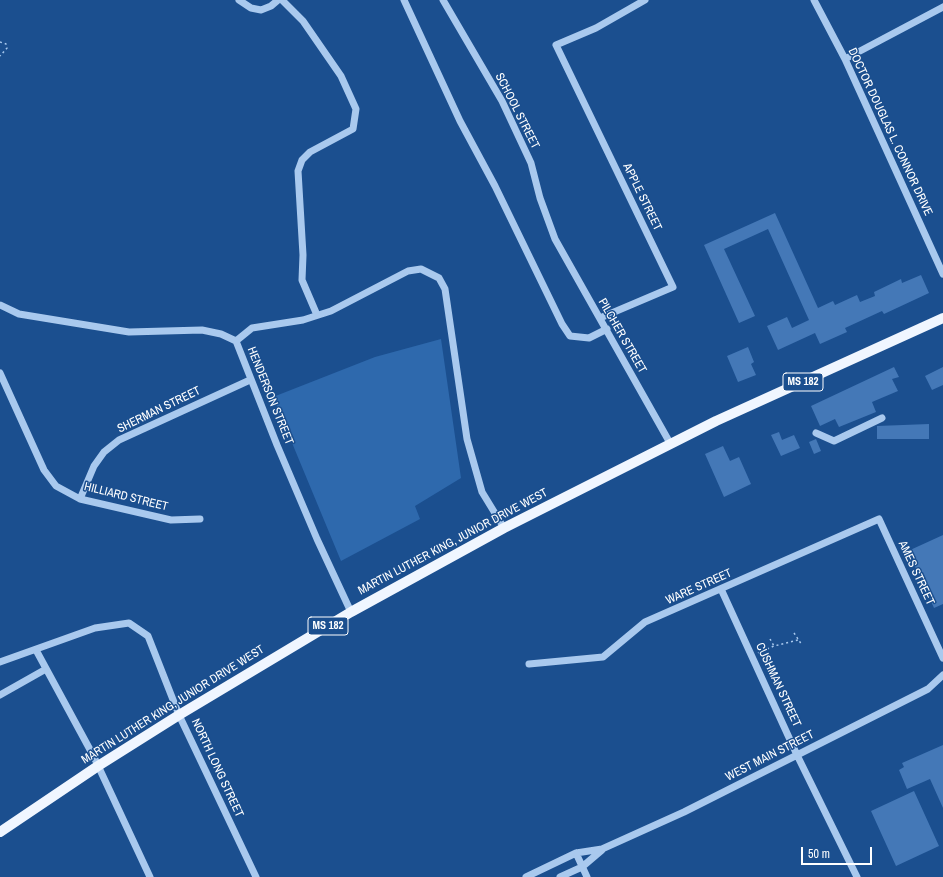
<!DOCTYPE html>
<html>
<head>
<meta charset="utf-8">
<style>
  body { margin:0 }
  #map { position:relative; width:943px; height:877px; overflow:hidden; background:#1b4f8f; font-family:"Archivo Narrow",sans-serif }
  canvas { display:block }
  .scale { position:absolute; left:801px; top:847px; width:71px; height:18px; box-sizing:border-box; border:2px solid #fff; border-top:0; padding-left:5px; font-size:12px; line-height:14px; white-space:nowrap; color:#fff; -webkit-text-stroke:3px #1b4f8f; paint-order:stroke }
</style>
</head>
<body>
<div id="map">
<canvas width="943" height="877"></canvas>
<div class="scale">50 m</div>
</div>
<script>
const context = document.querySelector('canvas').getContext('2d');
context.lineJoin = 'round';
function paint(path, color) {
  context.fillStyle = color;
  context.fill(path, 'evenodd');
}
function shape(rows) {
  const path = new Path2D();
  for (const r of rows) {
    path.moveTo(r[0], r[1]);
    for (let i = 2; i < r.length; i += 2) path.lineTo(r[i], r[i + 1]);
  }
  return path;
}
function trace(path, color, width, dash) {
  context.strokeStyle = color;
  context.lineWidth = width;
  context.lineCap = dash ? 'butt' : 'round';
  context.setLineDash(dash || []);
  context.stroke(path);
}
function drawText(font, color, halo, rows, align = 'center') {
  context.font = font + ' "Archivo Narrow",sans-serif';
  context.lineWidth = 3;
  context.setLineDash([]);
  context.textBaseline = 'middle';
  context.strokeStyle = halo;
  context.fillStyle = color;
  for (const [text, x, y, turn = 0] of rows) {
    context.save();
    context.translate(x, y);
    context.rotate((+turn || 0) * Math.PI / 180);
    context.textAlign = isNaN(turn) ? turn : align;
    if (halo) context.strokeText(text, 0, 0);
    context.fillText(text, 0, 0);
    context.restore();
  }
}
paint(shape([
  [441,339,461,478,415,506,420,519,341,561,273,397,375,357]
]), '#2e69ad');
paint(shape([
  [775,213,818,308,833,301,835,305,857,295,860,302,875,296,874,292,901,279,902,283,921,275,929,293,884,314,882,311,845,328,847,332,820,344,815,333,778,350,767,326,787,317,792,328,809,320,768,229,724,249,755,316,739,323,704,245],
  [748,347,754,362,751,364,756,375,738,382,727,356],
  [894,367,899,377,892,379,898,391,872,402,876,412,839,427,835,419,820,426,811,406],
  [943,367,943,385,932,390,925,376],
  [929,424,929,439,877,439,877,426],
  [779,432,782,440,794,435,800,448,781,456,771,435],
  [816,439,821,451,814,454,809,442],
  [723,446,730,461,739,457,751,484,724,497,705,454],
  [943,535,943,604,934,608,908,551],
  [943,745,943,808,930,779,907,789,899,770,904,767,902,763],
  [914,791,939,846,896,866,871,811]
]), '#4478b7');
trace(shape([
  [0,42,6,44,7,48,0,56],
  [794,633,802,645],
  [770,639,774,646],
  [758,653,774,646,798,640]
]), '#a9c9ee', 1.5, [2, 3]);
trace(shape([
  [239,0,251,8,261,10,271,6,278,0],
  [282,0,303,21,341,76,356,109,353,129,310,152,302,160,298,171,303,255,302,280,317,315],
  [404,0,460,121,495,186,562,324,570,336,589,338,607,329],
  [443,0,502,101,531,163,540,198,555,239,670,443],
  [814,0,845,59,943,274],
  [845,59,943,7],
  [0,305,19,314,129,332,202,330,221,334,236,341,277,445,317,539,351,612],
  [600,318,673,287,556,45,596,28,645,0],
  [236,341,252,328,303,320,331,311,408,271,421,269,439,278,445,289,467,439,482,492,504,528],
  [0,373,44,470,56,486,80,499,171,520,200,519],
  [816,433,834,441,882,418],
  [80,499,94,466,104,452,119,440,250,380],
  [721,589,797,755,857,877],
  [36,650,94,757,150,877],
  [0,662,95,628,129,623,148,636,179,715,256,877],
  [529,664,603,657,645,622,879,519,943,658],
  [0,695,46,669],
  [576,853,587,877],
  [526,877,576,853,602,849,684,812,928,689,943,675],
  [560,877,582,867,602,850]
]), '#a9c9ee', 7);
trace(shape([
  [0,832,98,766,179,715,351,612,504,528,716,421,943,318]
]), '#f0f6ff', 10);
for (const [x, y, w] of [
  [803,382,40],
  [328,626,40]
]) {
  const box = new Path2D();
  box.roundRect(x - w / 2, y - 9, w, 18, 3);
  context.fillStyle = '#1b4f8f';
  context.fill(box);
  trace(box, '#fff', 1);
}
drawText('bold 11px', '#fff', null, [
  ["MS 182",803,382],
  ["MS 182",328,626]
]);
drawText('12px', '#fff', '#1b4f8f', [
  ["SCHOOL STREET",517,111,63],
  ["DOCTOR DOUGLAS L. CONNOR DRIVE",890,132,65],
  ["APPLE STREET",642,197,64],
  ["PILCHER STREET",622,336,60],
  ["HENDERSON STREET",270,396,68],
  ["SHERMAN STREET",159,410,-26],
  ["HILLIARD STREET",126,497,14],
  ["MARTIN LUTHER KING, JUNIOR DRIVE WEST",453,542,-28],
  ["AMES STREET",916,573,65],
  ["WARE STREET",699,587,-24],
  ["CUSHMAN STREET",778,685,65],
  ["MARTIN LUTHER KING, JUNIOR DRIVE WEST",173,705,-32],
  ["WEST MAIN STREET",770,756,-27],
  ["NORTH LONG STREET",217,768,65]
]);
</script>
</body>
</html>
